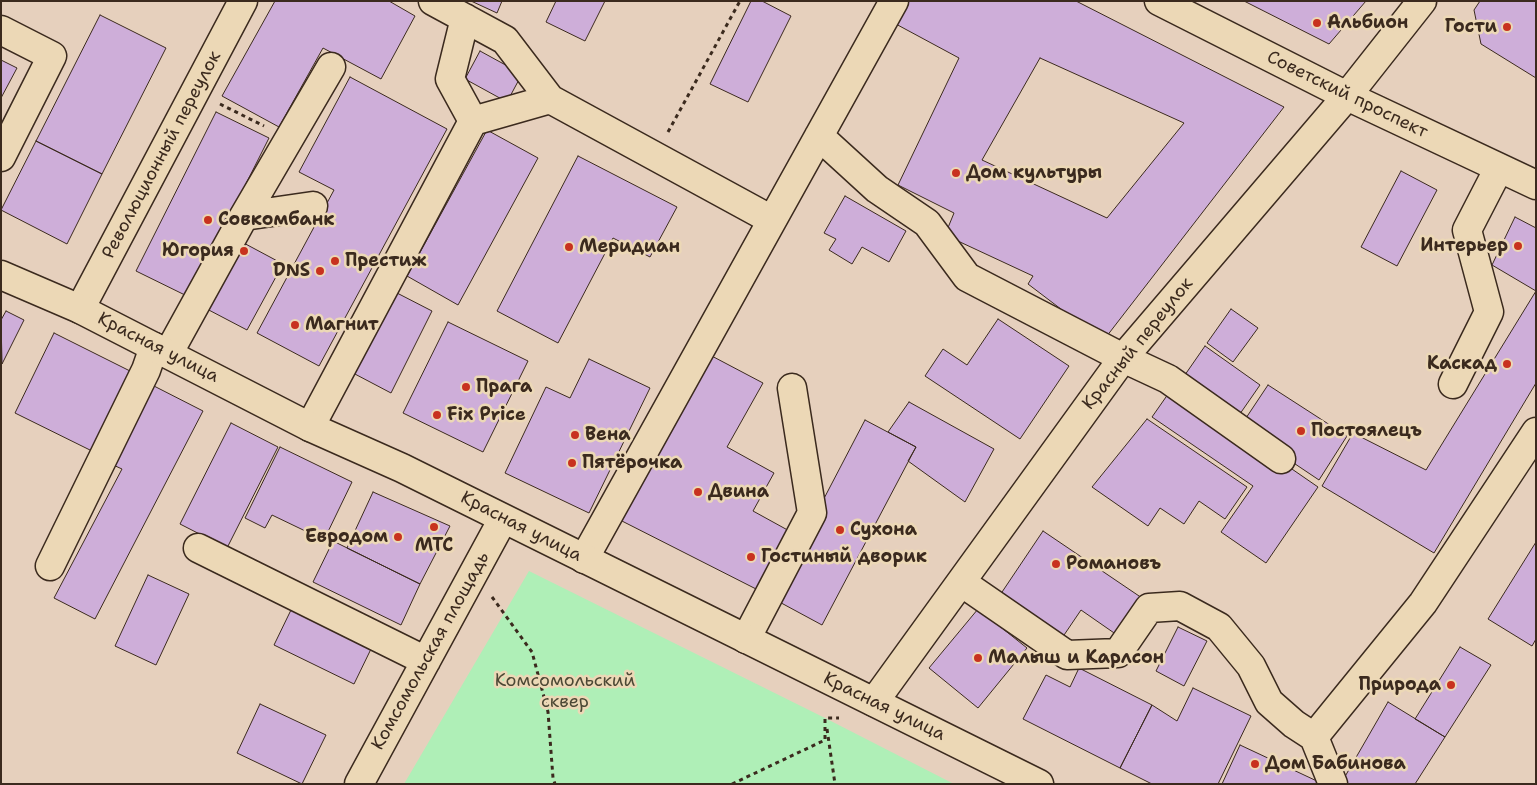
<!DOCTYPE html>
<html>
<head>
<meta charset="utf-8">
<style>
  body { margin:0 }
  #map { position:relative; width:1537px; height:785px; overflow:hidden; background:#e6d0bd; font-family:"Shantell Sans",sans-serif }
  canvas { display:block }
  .frame { position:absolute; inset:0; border:2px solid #3b2a1e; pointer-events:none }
</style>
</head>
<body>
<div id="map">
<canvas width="1537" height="785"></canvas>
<div class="frame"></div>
</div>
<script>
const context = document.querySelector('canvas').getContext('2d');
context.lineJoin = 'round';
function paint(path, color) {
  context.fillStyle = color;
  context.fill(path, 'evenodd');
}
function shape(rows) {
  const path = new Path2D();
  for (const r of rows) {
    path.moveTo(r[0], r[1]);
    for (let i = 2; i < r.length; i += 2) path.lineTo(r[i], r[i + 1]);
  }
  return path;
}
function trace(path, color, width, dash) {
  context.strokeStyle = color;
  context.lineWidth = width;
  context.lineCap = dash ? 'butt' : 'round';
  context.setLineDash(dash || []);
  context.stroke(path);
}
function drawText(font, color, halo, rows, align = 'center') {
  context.font = font + ' "Shantell Sans",sans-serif';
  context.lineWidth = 5;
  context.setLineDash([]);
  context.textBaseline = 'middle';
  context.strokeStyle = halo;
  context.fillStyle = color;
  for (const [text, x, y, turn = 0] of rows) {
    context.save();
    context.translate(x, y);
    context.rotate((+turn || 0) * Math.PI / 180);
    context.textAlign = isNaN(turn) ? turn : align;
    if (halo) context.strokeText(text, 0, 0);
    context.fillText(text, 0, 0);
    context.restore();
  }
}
paint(shape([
  [529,571,825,718,954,784,404,784]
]), '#afefb7');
const building = shape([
  [275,1,389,1,415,16,381,79,323,48,279,127,222,96,275,1],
  [471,1,502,1,497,13,471,1],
  [556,1,605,1,585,41,546,22,556,1],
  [751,1,762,1,791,16,748,102,710,84,751,1],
  [905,1,1076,1,1284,107,1103,341,1028,284,1033,276,945,235,954,213,898,185,959,58,894,23,905,1],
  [1040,58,1184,123,1107,218,982,160,1040,58],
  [1244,1,1366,1,1329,44,1244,1],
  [1480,1,1536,1,1536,78,1481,44,1474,10,1480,1],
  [100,15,166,48,102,174,36,141,100,15],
  [480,51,522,74,507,102,465,79,480,51],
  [1,60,17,68,1,98,1,60],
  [350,77,447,129,319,366,257,333,334,190,299,172,350,77],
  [216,112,269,138,189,297,136,271,216,112],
  [487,130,538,158,458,305,407,276,487,130],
  [36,141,102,174,67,244,1,210,36,141],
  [578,156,677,207,650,257,613,238,558,343,497,311,578,156],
  [1401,171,1437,190,1397,266,1361,247,1401,171],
  [845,196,906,231,889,262,862,247,852,264,829,250,836,239,824,233,845,196],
  [1515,217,1536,228,1536,291,1492,265,1515,217],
  [240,241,283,264,247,330,205,308,240,241],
  [1536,291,1536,383,1434,553,1322,486,1353,433,1426,470,1536,291],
  [397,293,432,311,391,393,353,373,397,293],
  [1231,309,1258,328,1233,362,1207,343,1231,309],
  [6,311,24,320,2,364,1,320,6,311],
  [998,319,1069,366,1020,439,925,376,943,349,967,365,998,319],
  [448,322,528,361,483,452,403,413,448,322],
  [54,333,134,373,94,452,15,413,54,333],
  [1205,346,1260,385,1235,421,1180,382,1205,346],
  [708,354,763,383,727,447,774,473,753,511,793,533,760,591,618,519,708,354],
  [589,359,650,388,589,513,505,473,546,387,570,398,589,359],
  [152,385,203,411,95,619,54,598,122,469,111,464,152,385],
  [1268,385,1347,436,1319,480,1240,427,1268,385],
  [1173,387,1318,487,1266,563,1221,532,1253,486,1152,417,1173,387],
  [909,402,994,449,965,502,908,461,916,447,888,432,909,402],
  [1147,419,1247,487,1225,519,1199,501,1184,524,1160,508,1148,526,1092,487,1147,419],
  [865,420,916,447,822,625,772,598,865,420],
  [231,423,278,447,227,548,180,524,231,423],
  [280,447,352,482,324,540,272,515,265,528,245,518,280,447],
  [373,492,450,526,420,584,347,548,373,492],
  [1043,531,1142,598,1117,635,1081,610,1060,641,998,598,1043,531],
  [333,541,420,584,401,625,313,582,333,541],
  [1536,542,1536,639,1532,646,1488,619,1536,542],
  [148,575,189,594,156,665,115,646,148,575],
  [978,609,1027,648,978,708,929,668,978,609],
  [291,610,371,649,354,684,274,645,291,610],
  [1178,627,1207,641,1184,686,1156,671,1178,627],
  [1460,647,1491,665,1445,737,1415,719,1460,647],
  [1079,668,1152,705,1120,768,1023,719,1046,675,1070,687,1079,668],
  [1193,688,1251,716,1218,784,1152,784,1120,768,1152,705,1177,721,1193,688],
  [1388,702,1445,737,1415,784,1349,784,1343,780,1388,702],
  [260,704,326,735,302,784,237,753,260,704],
  [1240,745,1319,782,1318,784,1222,784,1240,745]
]);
paint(building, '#ceaed9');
trace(building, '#3b2a1e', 1);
const minor = shape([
  [433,1,505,40,550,99,772,220],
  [1159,1,1347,96,1536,185],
  [465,18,450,79,473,121],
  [1,30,52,56,1,157],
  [819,136,877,189,927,223,967,277,1123,358,1168,379,1281,459],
  [244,216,313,206],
  [80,309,243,1],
  [168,354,244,216,331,67],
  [1453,384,1489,312,1467,230,1499,168],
  [310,427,473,121,550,99],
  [198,548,426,661],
  [584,559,894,1],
  [50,566,146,370,154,347],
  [961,582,1067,655,1118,653,1149,608,1180,606,1219,627,1251,666,1269,702,1294,724,1314,737],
  [746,639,812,513,792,388],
  [874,702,1123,358,1347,96,1422,1],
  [359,784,503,519],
  [1333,784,1314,737,1423,603,1536,432]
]);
const major = shape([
  [1,275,80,309,310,427,402,468,1039,784]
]);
trace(minor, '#3b2a1e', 31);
trace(major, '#3b2a1e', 31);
trace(shape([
  [220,104,264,126],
  [668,132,740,1],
  [492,597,532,652,548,712,553,778,555,784],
  [827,729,835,784],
  [732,784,825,740,825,718,839,718]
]), '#3b2a1e', 3, [4, 4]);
trace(minor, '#ecd8b6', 28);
trace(major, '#ecd8b6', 28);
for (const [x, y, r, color] of [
  [1317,23,5,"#c8321e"],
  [1507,27,5,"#c8321e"],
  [956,173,5,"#c8321e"],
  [208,220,5,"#c8321e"],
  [1518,246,5,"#c8321e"],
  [569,247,5,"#c8321e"],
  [244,251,5,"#c8321e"],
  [335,261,5,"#c8321e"],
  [320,271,5,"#c8321e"],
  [295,325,5,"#c8321e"],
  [1507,364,5,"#c8321e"],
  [466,387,5,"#c8321e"],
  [437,415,5,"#c8321e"],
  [1301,431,5,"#c8321e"],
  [575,435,5,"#c8321e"],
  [572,463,5,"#c8321e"],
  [698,492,5,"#c8321e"],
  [434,527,5,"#c8321e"],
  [840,530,5,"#c8321e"],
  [398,537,5,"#c8321e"],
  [751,557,5,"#c8321e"],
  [1056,564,5,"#c8321e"],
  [978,658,5,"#c8321e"],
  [1451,685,5,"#c8321e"],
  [1255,764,5,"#c8321e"]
]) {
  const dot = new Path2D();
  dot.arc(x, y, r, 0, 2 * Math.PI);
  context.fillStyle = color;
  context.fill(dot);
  trace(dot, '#ecd8b6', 2);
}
drawText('bold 18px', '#3b2a1e', '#ecd8b6', [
  ["Альбион",1327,23],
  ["Гости",1497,27,"right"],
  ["Дом культуры",966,173],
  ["Совкомбанк",218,220],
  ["Интерьер",1508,246,"right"],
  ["Меридиан",579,247],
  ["Югория",234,251,"right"],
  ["Престиж",345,261],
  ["DNS",310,271,"right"],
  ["Магнит",305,325],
  ["Каскад",1497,364,"right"],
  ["Прага",476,387],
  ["Fix Price",447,415],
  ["Постоялецъ",1311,431],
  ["Вена",585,435],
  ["Пятёрочка",582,463],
  ["Двина",708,492],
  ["Сухона",850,530],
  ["Евродом",388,537,"right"],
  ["МТС",434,546,"center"],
  ["Гостиный дворик",761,557],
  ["Романовъ",1066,564],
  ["Малыш и Карлсон",988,658],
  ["Природа",1441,685,"right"],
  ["Дом Бабинова",1265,764]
], 'left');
drawText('18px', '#3b2a1e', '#ecd8b6', [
  ["Советский проспект",1347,95,26],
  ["Революционный переулок",162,155,-62],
  ["Красный переулок",1138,344,-51],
  ["Красная улица",158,348,27],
  ["Красная улица",521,527,27],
  ["Комсомольская площадь",431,651,-61],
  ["Красная улица",884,707,26]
]);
drawText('18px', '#4c4835', '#ecd8b6', [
  ["Комсомольский",565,681],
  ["сквер",565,702]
]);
</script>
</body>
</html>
